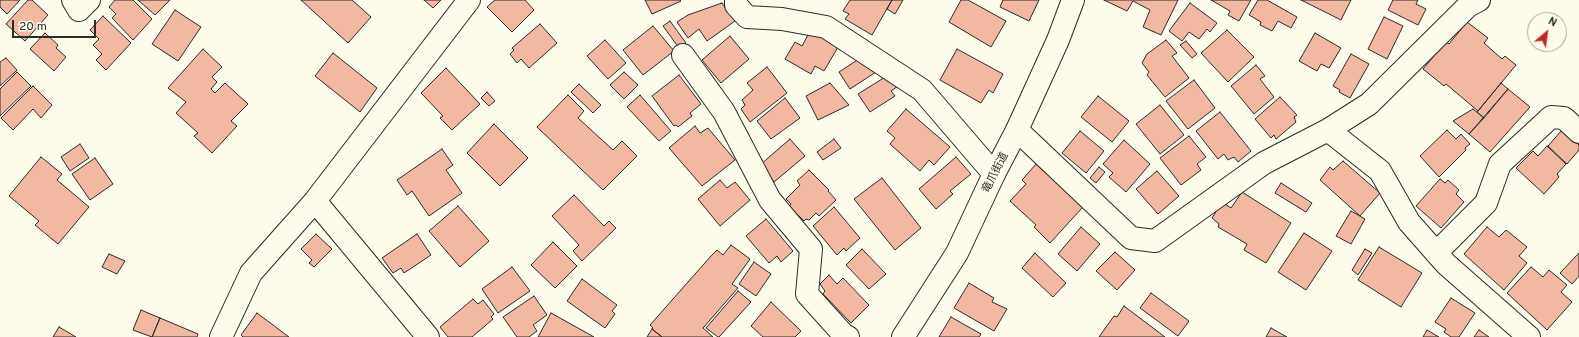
<!DOCTYPE html>
<html>
<head>
<meta charset="utf-8">
<style>
  body { margin:0 }
  #map { position:relative; width:1579px; height:337px; overflow:hidden; background:#fdfbea; font-family:Overpass,sans-serif }
  canvas { display:block }
  .north { position:absolute; left:1527px; top:12px; width:40px; height:40px; box-sizing:border-box; background:#fdfbea; border:1px solid #a9a89e; border-radius:50%; rotate:29deg; font-size:11px; font-weight:700; line-height:16px; text-align:center; color:#2b2b2b }
  .north::after { content:''; display:block; margin:auto; width:14px; height:18px; background:#c62828; clip-path:polygon(50% 0,100% 100%,50% 72%,0 100%) }
  .scale { position:absolute; left:12px; top:20px; width:84px; height:18px; box-sizing:border-box; border:2px solid #2b2b2b; border-top:0; padding-left:5px; font-size:12px; line-height:14px; white-space:nowrap; color:#2b2b2b; -webkit-text-stroke:3px #fdfbea; paint-order:stroke }
</style>
</head>
<body>
<div id="map">
<canvas width="1579" height="337"></canvas>
<div class="north">N</div>
<div class="scale">20 m</div>
</div>
<script>
const context = document.querySelector('canvas').getContext('2d');
context.lineJoin = 'round';
function paint(path, color) {
  context.fillStyle = color;
  context.fill(path, 'evenodd');
}
function shape(rows) {
  const path = new Path2D();
  for (const r of rows) {
    path.moveTo(r[0], r[1]);
    for (let i = 2; i < r.length; i += 2) path.lineTo(r[i], r[i + 1]);
  }
  return path;
}
function trace(path, color, width, dash) {
  context.strokeStyle = color;
  context.lineWidth = width;
  context.lineCap = dash ? 'butt' : 'round';
  context.setLineDash(dash || []);
  context.stroke(path);
}
function drawText(font, color, halo, rows, align = 'center') {
  context.font = font + ' Overpass,"Noto Sans JP",sans-serif';
  context.lineWidth = 3;
  context.setLineDash([]);
  context.textBaseline = 'middle';
  context.strokeStyle = halo;
  context.fillStyle = color;
  for (const [text, x, y, turn = 0] of rows) {
    context.save();
    context.translate(x, y);
    context.rotate((+turn || 0) * Math.PI / 180);
    context.textAlign = isNaN(turn) ? turn : align;
    if (halo) context.strokeText(text, 0, 0);
    context.fillText(text, 0, 0);
    context.restore();
  }
}
const building = shape([
  [0,0,20,0,7,14,0,7,0,0],
  [28,0,32,0,48,15,25,41,6,24,28,0],
  [115,0,133,0,152,19,133,40,112,18,116,14,109,7,115,0],
  [138,0,170,0,155,15,138,0],
  [301,0,352,0,371,17,348,43,301,0],
  [424,0,441,0,433,8,424,0],
  [495,0,525,0,534,10,512,32,487,7,495,0],
  [645,0,680,0,681,1,652,14,645,0],
  [850,0,892,0,872,35,845,19,849,14,843,11,850,0],
  [892,0,903,0,895,14,887,9,892,0],
  [961,0,968,0,1006,21,991,47,949,22,961,0],
  [1003,0,1039,0,1029,21,1000,7,1003,0],
  [1104,0,1178,0,1161,35,1143,27,1150,10,1133,1,1127,11,1104,0],
  [1211,0,1251,0,1239,21,1228,15,1230,11,1211,0],
  [1258,0,1267,0,1297,17,1291,28,1278,21,1272,31,1260,25,1261,22,1249,15,1258,0],
  [1301,0,1351,0,1341,20,1301,0],
  [1393,0,1418,0,1416,4,1426,9,1418,25,1388,10,1393,0],
  [722,3,735,21,707,41,699,29,688,38,677,22,688,15,722,3],
  [1190,3,1217,23,1210,32,1207,29,1199,39,1189,32,1182,41,1169,31,1190,3],
  [175,10,201,27,178,61,152,44,175,10],
  [103,16,131,43,106,70,96,60,102,54,93,45,99,39,90,30,103,16],
  [1384,17,1403,26,1387,59,1368,49,1384,17],
  [670,21,686,43,679,48,663,26,670,21],
  [1467,22,1488,38,1484,43,1502,59,1505,56,1516,65,1478,111,1446,84,1444,86,1423,69,1446,42,1449,44,1467,22],
  [540,24,557,43,529,68,521,59,517,63,510,54,514,50,512,48,540,24],
  [653,26,674,51,643,75,623,50,653,26],
  [1227,30,1254,57,1228,82,1201,53,1227,30],
  [810,31,838,47,824,71,815,66,811,74,785,59,795,42,802,46,810,31],
  [45,33,58,45,56,48,66,57,54,71,30,49,45,33],
  [1315,33,1341,48,1329,68,1321,64,1317,71,1299,61,1315,33],
  [730,36,749,59,721,83,702,60,730,36],
  [605,40,626,63,608,79,587,56,605,40],
  [1166,40,1177,53,1172,56,1189,78,1165,97,1147,75,1149,72,1142,63,1147,54,1166,40],
  [1186,41,1197,54,1192,58,1180,45,1186,41],
  [203,49,222,67,212,77,217,82,211,89,215,93,225,83,248,104,231,121,237,126,212,153,194,136,198,133,176,113,186,102,168,88,203,49],
  [957,49,1003,74,993,93,989,90,981,103,940,80,957,49],
  [333,53,377,88,360,112,315,76,333,53],
  [1351,54,1369,64,1350,98,1339,92,1340,90,1333,86,1351,54],
  [865,55,876,72,850,89,839,72,865,55],
  [6,58,17,70,0,86,0,62,6,58],
  [1256,65,1265,76,1260,79,1274,97,1254,114,1231,86,1256,65],
  [767,67,787,93,750,122,741,109,745,105,742,100,753,90,747,83,767,67],
  [446,68,480,104,452,130,440,118,443,116,421,93,446,68],
  [17,72,31,86,0,116,0,89,17,72],
  [624,72,638,85,624,99,610,85,624,72],
  [890,74,898,86,891,91,895,96,870,112,858,94,890,74],
  [679,75,701,104,690,113,692,116,678,127,676,125,674,126,652,96,679,75],
  [1194,80,1215,108,1188,129,1166,101,1194,80],
  [830,83,849,105,818,120,806,96,830,83],
  [1501,83,1508,89,1484,118,1477,112,1501,83],
  [579,84,601,105,593,113,571,92,579,84],
  [33,86,52,105,41,118,33,109,13,130,1,118,33,86],
  [1508,89,1530,107,1490,152,1469,134,1508,89],
  [487,92,495,101,489,106,481,98,487,92],
  [568,95,584,111,578,118,613,150,622,141,637,156,603,190,537,127,568,95],
  [640,95,671,131,659,141,627,107,640,95],
  [1098,96,1129,121,1112,142,1081,117,1098,96],
  [1280,97,1297,115,1294,117,1296,122,1276,139,1274,135,1271,138,1255,119,1280,97],
  [785,98,800,118,771,139,757,121,785,98],
  [1160,105,1184,135,1160,154,1136,124,1160,105],
  [906,109,950,147,934,165,929,160,920,171,890,144,895,138,887,131,906,109],
  [1473,109,1484,118,1469,134,1453,121,1473,109],
  [1220,112,1251,151,1238,162,1234,157,1228,160,1224,154,1218,159,1196,131,1220,112],
  [494,124,528,158,500,186,467,153,494,124],
  [695,126,700,133,708,128,735,160,702,186,669,148,695,126],
  [1447,130,1456,139,1461,134,1470,144,1465,148,1466,150,1439,177,1420,156,1447,130],
  [1562,130,1579,145,1579,150,1567,164,1548,146,1562,130],
  [1080,131,1104,151,1086,173,1062,153,1080,131],
  [1189,136,1206,157,1197,164,1201,170,1181,185,1160,158,1189,136],
  [790,139,805,156,774,182,760,165,790,139],
  [834,139,841,148,823,160,817,152,834,139],
  [1124,140,1150,164,1126,192,1109,177,1113,173,1103,164,1124,140],
  [80,144,89,158,70,171,61,157,80,144],
  [1547,146,1566,164,1557,174,1559,177,1544,194,1516,168,1533,151,1538,156,1547,146],
  [442,149,453,165,446,170,462,193,429,216,412,191,407,195,397,180,442,149],
  [41,157,62,174,57,180,89,207,58,244,35,225,39,221,9,196,41,157],
  [956,157,971,174,950,191,953,194,936,209,919,189,956,157],
  [95,158,113,184,90,200,72,174,95,158],
  [1343,161,1380,193,1360,216,1320,180,1330,167,1333,170,1343,161],
  [1036,164,1083,207,1050,243,1034,227,1036,225,1010,201,1026,184,1022,180,1036,164],
  [1099,167,1105,172,1096,183,1090,178,1099,167],
  [809,170,829,190,828,191,836,200,819,216,816,213,809,220,806,219,804,221,789,206,791,204,786,199,800,185,797,181,809,170],
  [1157,171,1179,196,1158,214,1136,189,1157,171],
  [882,178,921,228,895,250,854,199,882,178],
  [1440,179,1445,183,1448,180,1459,190,1456,194,1464,202,1441,228,1416,206,1440,179],
  [720,180,727,188,735,182,750,200,720,226,698,199,720,180],
  [1281,183,1312,203,1306,212,1275,193,1281,183],
  [1242,192,1291,223,1266,263,1244,250,1247,244,1218,227,1219,224,1212,218,1222,202,1231,208,1242,192],
  [574,195,604,226,609,221,616,228,582,261,573,251,579,245,552,216,574,195],
  [458,206,489,241,460,267,429,231,458,206],
  [834,207,860,238,846,251,844,248,837,255,813,226,834,207],
  [1351,211,1365,219,1351,244,1336,236,1351,211],
  [766,219,793,251,781,262,777,256,769,263,746,236,766,219],
  [1081,227,1100,244,1077,271,1058,254,1081,227],
  [1487,227,1499,237,1506,230,1527,247,1519,256,1527,263,1504,290,1464,254,1487,227],
  [1304,233,1332,251,1306,290,1278,272,1304,233],
  [316,234,332,249,314,267,309,263,312,260,301,249,316,234],
  [417,234,431,255,404,273,401,268,393,273,382,258,417,234],
  [553,242,577,266,555,288,531,265,553,242],
  [731,245,750,259,732,284,738,288,703,328,713,337,662,337,652,329,653,328,650,325,711,256,717,250,723,255,731,245],
  [1379,247,1422,273,1401,307,1358,280,1379,247],
  [862,249,886,274,869,289,846,265,862,249],
  [1365,249,1372,253,1358,275,1352,270,1365,249],
  [1115,252,1135,270,1117,290,1096,271,1115,252],
  [1035,253,1066,283,1053,297,1022,268,1035,253],
  [1579,253,1579,276,1572,284,1560,273,1579,253],
  [109,254,125,261,117,274,102,267,109,254],
  [754,262,771,274,756,296,739,284,754,262],
  [512,267,530,291,498,313,482,289,512,267],
  [1531,267,1543,277,1549,270,1567,285,1561,292,1572,302,1547,330,1507,293,1531,267],
  [829,275,837,284,843,278,869,305,851,323,823,294,825,291,820,284,829,275],
  [582,279,617,305,612,311,615,314,605,328,567,301,582,279],
  [969,283,994,298,992,302,1007,309,994,331,954,308,969,283],
  [738,291,751,302,719,337,718,337,706,328,738,291],
  [1151,293,1189,321,1178,336,1140,308,1151,293],
  [534,296,547,315,533,325,537,331,529,337,517,337,503,317,534,296],
  [1451,298,1475,313,1459,337,1451,337,1444,332,1446,329,1435,322,1451,298],
  [473,299,478,304,483,300,494,314,491,317,493,319,472,337,448,337,440,327,473,299],
  [771,302,801,331,795,337,763,337,751,326,771,302],
  [1124,306,1165,337,1099,337,1114,316,1117,317,1124,306],
  [141,310,160,318,152,337,133,330,141,310],
  [257,313,289,337,243,337,241,335,257,313],
  [551,313,594,337,538,337,551,313],
  [951,317,981,334,979,337,939,337,951,317],
  [160,318,198,334,197,337,152,337,160,318],
  [59,327,76,337,53,337,59,327],
  [1271,328,1287,337,1266,337,1271,328],
  [652,329,662,337,647,337,652,329],
  [1427,330,1439,337,1423,337,1427,330],
  [1479,330,1489,337,1474,337,1479,330]
]);
paint(building, '#f2b8a0');
trace(building, '#2b2b2b', 1);
const minor = shape([
  [73,0,79,10,89,0],
  [736,0,736,5,747,17,782,19,826,27,922,90,994,174],
  [683,55,724,112,770,200,811,249,807,294,844,335,848,337],
  [1017,130,1131,238,1155,241,1264,163,1328,130,1369,104,1468,6,1479,0],
  [1328,130,1380,171,1409,222,1446,264,1529,337],
  [315,201,428,337],
  [1436,253,1486,203,1500,164,1551,117,1564,118,1579,132],
  [221,337,251,273,315,201,469,0]
]);
const major = shape([
  [903,337,957,253,994,174,1017,130,1058,40,1073,0]
]);
trace(minor, '#2b2b2b', 24);
trace(major, '#2b2b2b', 24);
trace(minor, '#fdfbea', 22);
trace(major, '#fdfbea', 22);
drawText('11px', '#2b2b2b', '#fdfbea', [
  ["竜爪街道",996,173,-63]
]);
</script>
</body>
</html>
